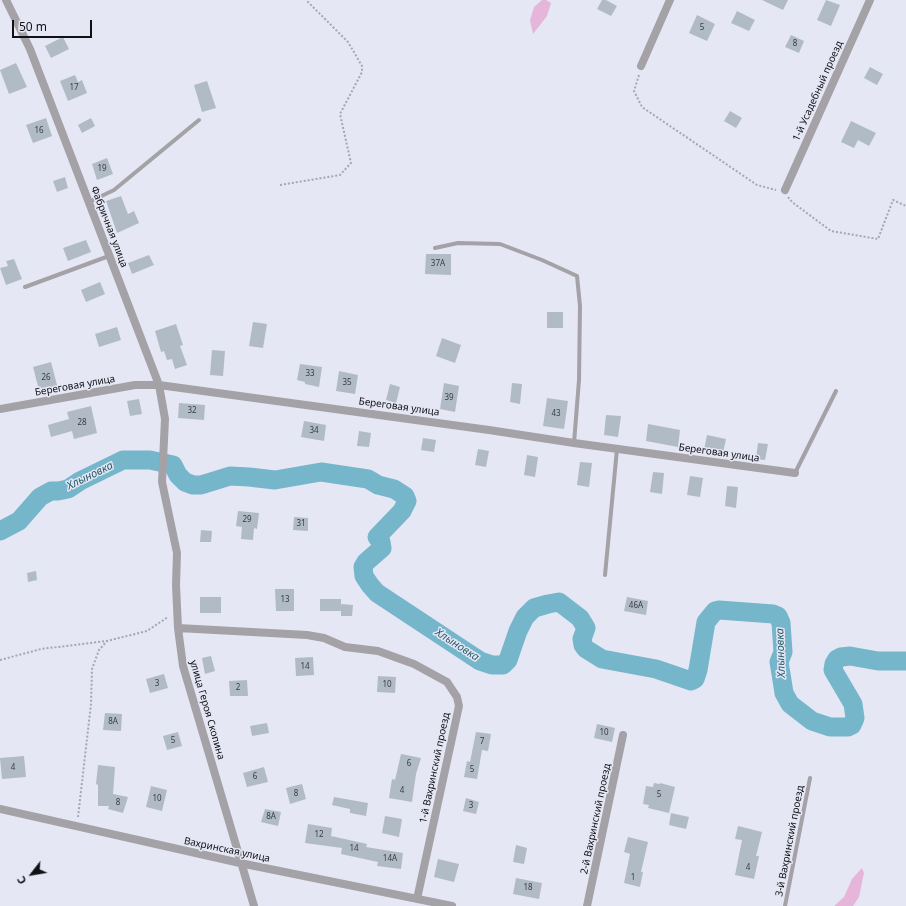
<!DOCTYPE html>
<html>
<head>
<meta charset="utf-8">
<style>
  body { margin:0 }
  #map { position:relative; width:906px; height:906px; overflow:hidden; background:#e5e7f5; font-family:"Noto Sans",sans-serif }
  canvas { display:block }
  .north { position:absolute; left:12px; top:854px; width:40px; height:40px; -webkit-text-stroke:3px #e5e7f5; paint-order:stroke; rotate:239deg; font-size:11px; font-weight:700; line-height:16px; text-align:center; color:#101115 }
  .north::after { content:''; display:block; margin:auto; width:14px; height:18px; background:#101115; clip-path:polygon(50% 0,100% 100%,50% 72%,0 100%) }
  .scale { position:absolute; left:12px; top:20px; width:80px; height:18px; box-sizing:border-box; border:2px solid #101115; border-top:0; padding-left:5px; font-size:12px; line-height:14px; white-space:nowrap; color:#101115; -webkit-text-stroke:3px #e5e7f5; paint-order:stroke }
</style>
</head>
<body>
<div id="map">
<canvas width="906" height="906"></canvas>
<div class="north">С</div>
<div class="scale">50 m</div>
</div>
<script>
const context = document.querySelector('canvas').getContext('2d');
context.lineJoin = 'round';
function paint(path, color) {
  context.fillStyle = color;
  context.fill(path, 'evenodd');
}
function shape(rows) {
  const path = new Path2D();
  for (const r of rows) {
    path.moveTo(r[0], r[1]);
    for (let i = 2; i < r.length; i += 2) path.lineTo(r[i], r[i + 1]);
  }
  return path;
}
function trace(path, color, width, dash) {
  context.strokeStyle = color;
  context.lineWidth = width;
  context.lineCap = dash ? 'butt' : 'round';
  context.setLineDash(dash || []);
  context.stroke(path);
}
function drawText(font, color, halo, rows, align = 'center') {
  context.font = font + ' "Noto Sans",sans-serif';
  context.lineWidth = 3;
  context.setLineDash([]);
  context.textBaseline = 'middle';
  context.strokeStyle = halo;
  context.fillStyle = color;
  for (const [text, x, y, turn = 0] of rows) {
    context.save();
    context.translate(x, y);
    context.rotate((+turn || 0) * Math.PI / 180);
    context.textAlign = isNaN(turn) ? turn : align;
    if (halo) context.strokeText(text, 0, 0);
    context.fillText(text, 0, 0);
    context.restore();
  }
}
paint(shape([
  [542,0,546,0,551,3,547,16,533,34,530,20,534,7],
  [862,868,864,873,859,897,853,906,834,906,844,897,852,879]
]), '#e5b6d9');
trace(shape([
  [0,531,19,521,40,497,51,491,58,491,68,489,80,481,123,460,150,460,173,465,178,475,185,482,193,485,201,485,230,476,249,477,275,480,321,472,368,479,378,485,394,489,405,496,407,501,402,511,377,537,381,542,382,548,366,562,363,567,364,576,370,585,377,593,480,661,492,665,503,665,508,660,518,631,525,617,534,608,548,604,559,602,580,618,586,628,582,639,583,645,586,649,602,659,656,669,691,681,695,679,698,670,706,622,715,611,719,610,773,614,778,616,781,623,783,652,779,662,781,674,784,693,790,704,812,721,830,727,848,727,852,725,855,718,853,704,833,670,834,664,837,659,841,657,850,656,878,661,906,661]
]), '#76b6cb', 19);
paint(shape([
  [602,0,606,0,617,6,611,16,597,9],
  [762,0,788,0,783,10],
  [826,0,840,5,831,26,817,20],
  [737,11,755,20,749,31,731,23],
  [697,15,715,24,707,41,689,33],
  [791,35,804,41,799,53,785,47],
  [63,37,69,49,51,58,45,46],
  [16,63,27,87,9,94,0,70],
  [870,67,883,74,877,85,864,78],
  [75,75,78,82,82,80,87,93,68,101,60,81],
  [207,81,216,108,202,112,194,85],
  [730,111,742,118,736,128,724,121],
  [46,118,52,136,33,143,26,125],
  [91,118,95,126,82,133,78,125],
  [851,121,876,133,869,146,858,140,854,148,841,142],
  [107,158,113,174,97,180,92,164],
  [65,177,68,188,57,192,53,181],
  [121,196,128,214,134,211,139,223,117,233,106,201],
  [86,240,91,252,68,261,63,248],
  [426,254,451,254,451,275,425,274],
  [149,255,154,265,132,274,128,263],
  [14,259,22,279,6,285,0,268,8,266,6,261],
  [100,282,105,294,86,302,81,290],
  [547,312,563,312,563,328,547,328],
  [253,322,267,324,263,348,249,346],
  [176,324,183,345,180,346,187,365,175,369,172,359,167,360,164,351,161,352,155,331],
  [117,327,121,340,99,347,95,334],
  [442,338,461,345,455,363,436,356],
  [212,350,225,351,223,376,210,375],
  [51,362,58,389,40,394,33,367],
  [300,364,322,367,319,387,305,384,305,382,297,380],
  [339,371,358,375,355,394,336,391],
  [444,383,459,386,455,412,440,409],
  [512,383,522,384,520,404,510,402],
  [390,384,400,387,396,403,386,400],
  [547,398,568,401,564,429,543,426],
  [139,399,142,414,130,416,127,401],
  [179,403,205,405,204,420,178,418],
  [91,406,97,433,74,439,72,431,51,437,48,425,69,419,67,412],
  [606,415,621,416,618,437,604,435],
  [304,421,326,425,324,441,301,437],
  [648,424,680,430,678,447,646,441],
  [359,431,371,433,369,447,357,446],
  [707,435,726,439,723,453,704,450],
  [423,438,436,440,434,452,421,450],
  [758,443,768,444,765,460,756,459],
  [478,449,489,451,486,467,475,465],
  [527,455,538,457,535,477,524,475],
  [580,462,592,463,589,487,577,485],
  [653,472,664,473,662,494,650,492],
  [690,476,703,478,700,497,687,495],
  [727,486,738,487,736,508,725,506],
  [238,511,259,513,257,529,254,528,253,540,241,539,242,527,236,526],
  [294,517,308,518,308,531,293,530],
  [201,530,212,531,211,542,200,542],
  [36,571,37,580,28,582,27,573],
  [275,589,294,589,294,611,276,611],
  [200,597,221,597,221,613,200,613],
  [627,597,648,601,646,615,624,611],
  [320,599,341,599,341,604,353,605,352,616,341,616,341,611,320,611],
  [211,656,215,671,205,674,202,658],
  [313,657,314,675,296,676,295,658],
  [164,674,168,688,150,693,146,679],
  [378,676,396,677,395,693,377,692],
  [247,680,248,696,230,696,229,681],
  [105,713,122,714,121,731,103,730],
  [267,723,269,733,252,736,250,726],
  [597,724,615,728,612,742,594,738],
  [178,732,182,746,167,750,163,736],
  [476,732,491,734,488,751,482,750,477,779,464,777,467,761,470,762],
  [401,754,421,758,416,774,412,802,389,798,392,779,395,780],
  [24,756,26,777,2,779,0,758],
  [98,765,115,767,113,794,128,797,123,813,108,809,109,806,98,806,98,785,96,784],
  [264,767,268,782,247,787,243,773],
  [654,783,660,784,660,783,675,787,669,813,648,808,649,805,643,804,646,786,653,787],
  [302,784,306,799,290,804,286,788],
  [151,786,167,790,162,811,146,807],
  [334,797,368,803,366,816,350,813,350,809,332,805],
  [466,798,479,802,476,814,463,811],
  [265,809,281,812,278,826,261,822],
  [671,813,689,817,686,829,669,825],
  [385,816,402,819,399,837,382,833],
  [308,824,332,828,331,836,367,844,366,847,403,853,401,869,377,866,378,862,341,854,342,848,305,843],
  [738,826,762,832,756,856,759,856,754,879,735,875,742,840,735,839],
  [628,837,648,842,641,872,643,872,640,887,624,883,630,854,624,852],
  [516,845,527,848,524,864,513,862],
  [438,859,459,864,454,882,434,877],
  [516,878,542,883,539,899,513,894]
]), '#b1bbc5');
trace(shape([
  [639,75,634,91,642,107,757,185,776,190],
  [280,185,340,175,351,163,340,114,362,72,362,66,348,42,306,0],
  [788,197,792,202,831,231,878,239,893,200,906,206],
  [0,660,41,649,107,641,147,631,168,617],
  [78,817,91,704,92,669,99,650,107,641]
]), '#a4a6b0', 2, [2, 2]);
trace(shape([
  [89,202,114,190,199,120],
  [435,248,458,243,500,244,542,260,577,276,580,306,579,380,574,443],
  [25,287,109,256],
  [795,473,836,391],
  [605,575,617,449],
  [785,906,810,778]
]), '#a4a1a7', 4);
trace(shape([
  [6,0,30,49,159,385,165,419,162,482,177,553,176,585,178,628,183,666,254,906],
  [641,66,670,0],
  [785,190,870,0],
  [0,409,135,385,159,385,489,430,574,443,795,473],
  [178,628,307,635,324,638,345,647,378,651,414,664,447,682,457,697,459,706,417,899],
  [0,809,240,863,452,906],
  [587,906,623,735]
]), '#a4a1a7', 8);
drawText('8px', '#383c41', null, [
  ["5",702,28],
  ["8",795,44],
  ["17",74,88],
  ["16",39,131],
  ["19",102,169],
  ["37А",438,264],
  ["33",310,374],
  ["26",46,378],
  ["35",347,383],
  ["39",449,398],
  ["32",192,411],
  ["43",556,414],
  ["28",82,423],
  ["34",314,431],
  ["29",247,520],
  ["31",301,524],
  ["13",285,600],
  ["46А",636,606],
  ["14",305,667],
  ["3",157,684],
  ["10",387,685],
  ["2",238,688],
  ["8А",113,722],
  ["10",604,733],
  ["5",173,741],
  ["7",482,742],
  ["6",409,764],
  ["4",13,768],
  ["5",472,770],
  ["6",255,777],
  ["4",402,791],
  ["8",296,794],
  ["5",659,795],
  ["10",157,799],
  ["8",118,803],
  ["3",471,806],
  ["8А",271,817],
  ["12",319,835],
  ["14",354,849],
  ["14А",390,859],
  ["4",748,868],
  ["1",633,878],
  ["18",528,888]
]);
drawText('10px', '#101115', '#e5e7f5', [
  ["1-й Усадебный проезд",818,91,-66],
  ["Фабричная улица",109,227,69],
  ["Береговая улица",75,386,-10],
  ["Береговая улица",399,407,8],
  ["Береговая улица",719,453,8],
  ["улица Героя Скопина",207,710,74],
  ["1-й Вахринский проезд",435,768,-78],
  ["2-й Вахринский проезд",596,819,-78],
  ["3-й Вахринский проезд",790,841,-79],
  ["Вахринская улица",227,850,12]
]);
drawText('italic 11px', '#255a6a', '#e5e7f5', [
  ["Хлыновка",90,476,-26],
  ["Хлыновка",457,645,33],
  ["Хлыновка",781,653,-92]
]);
</script>
</body>
</html>
